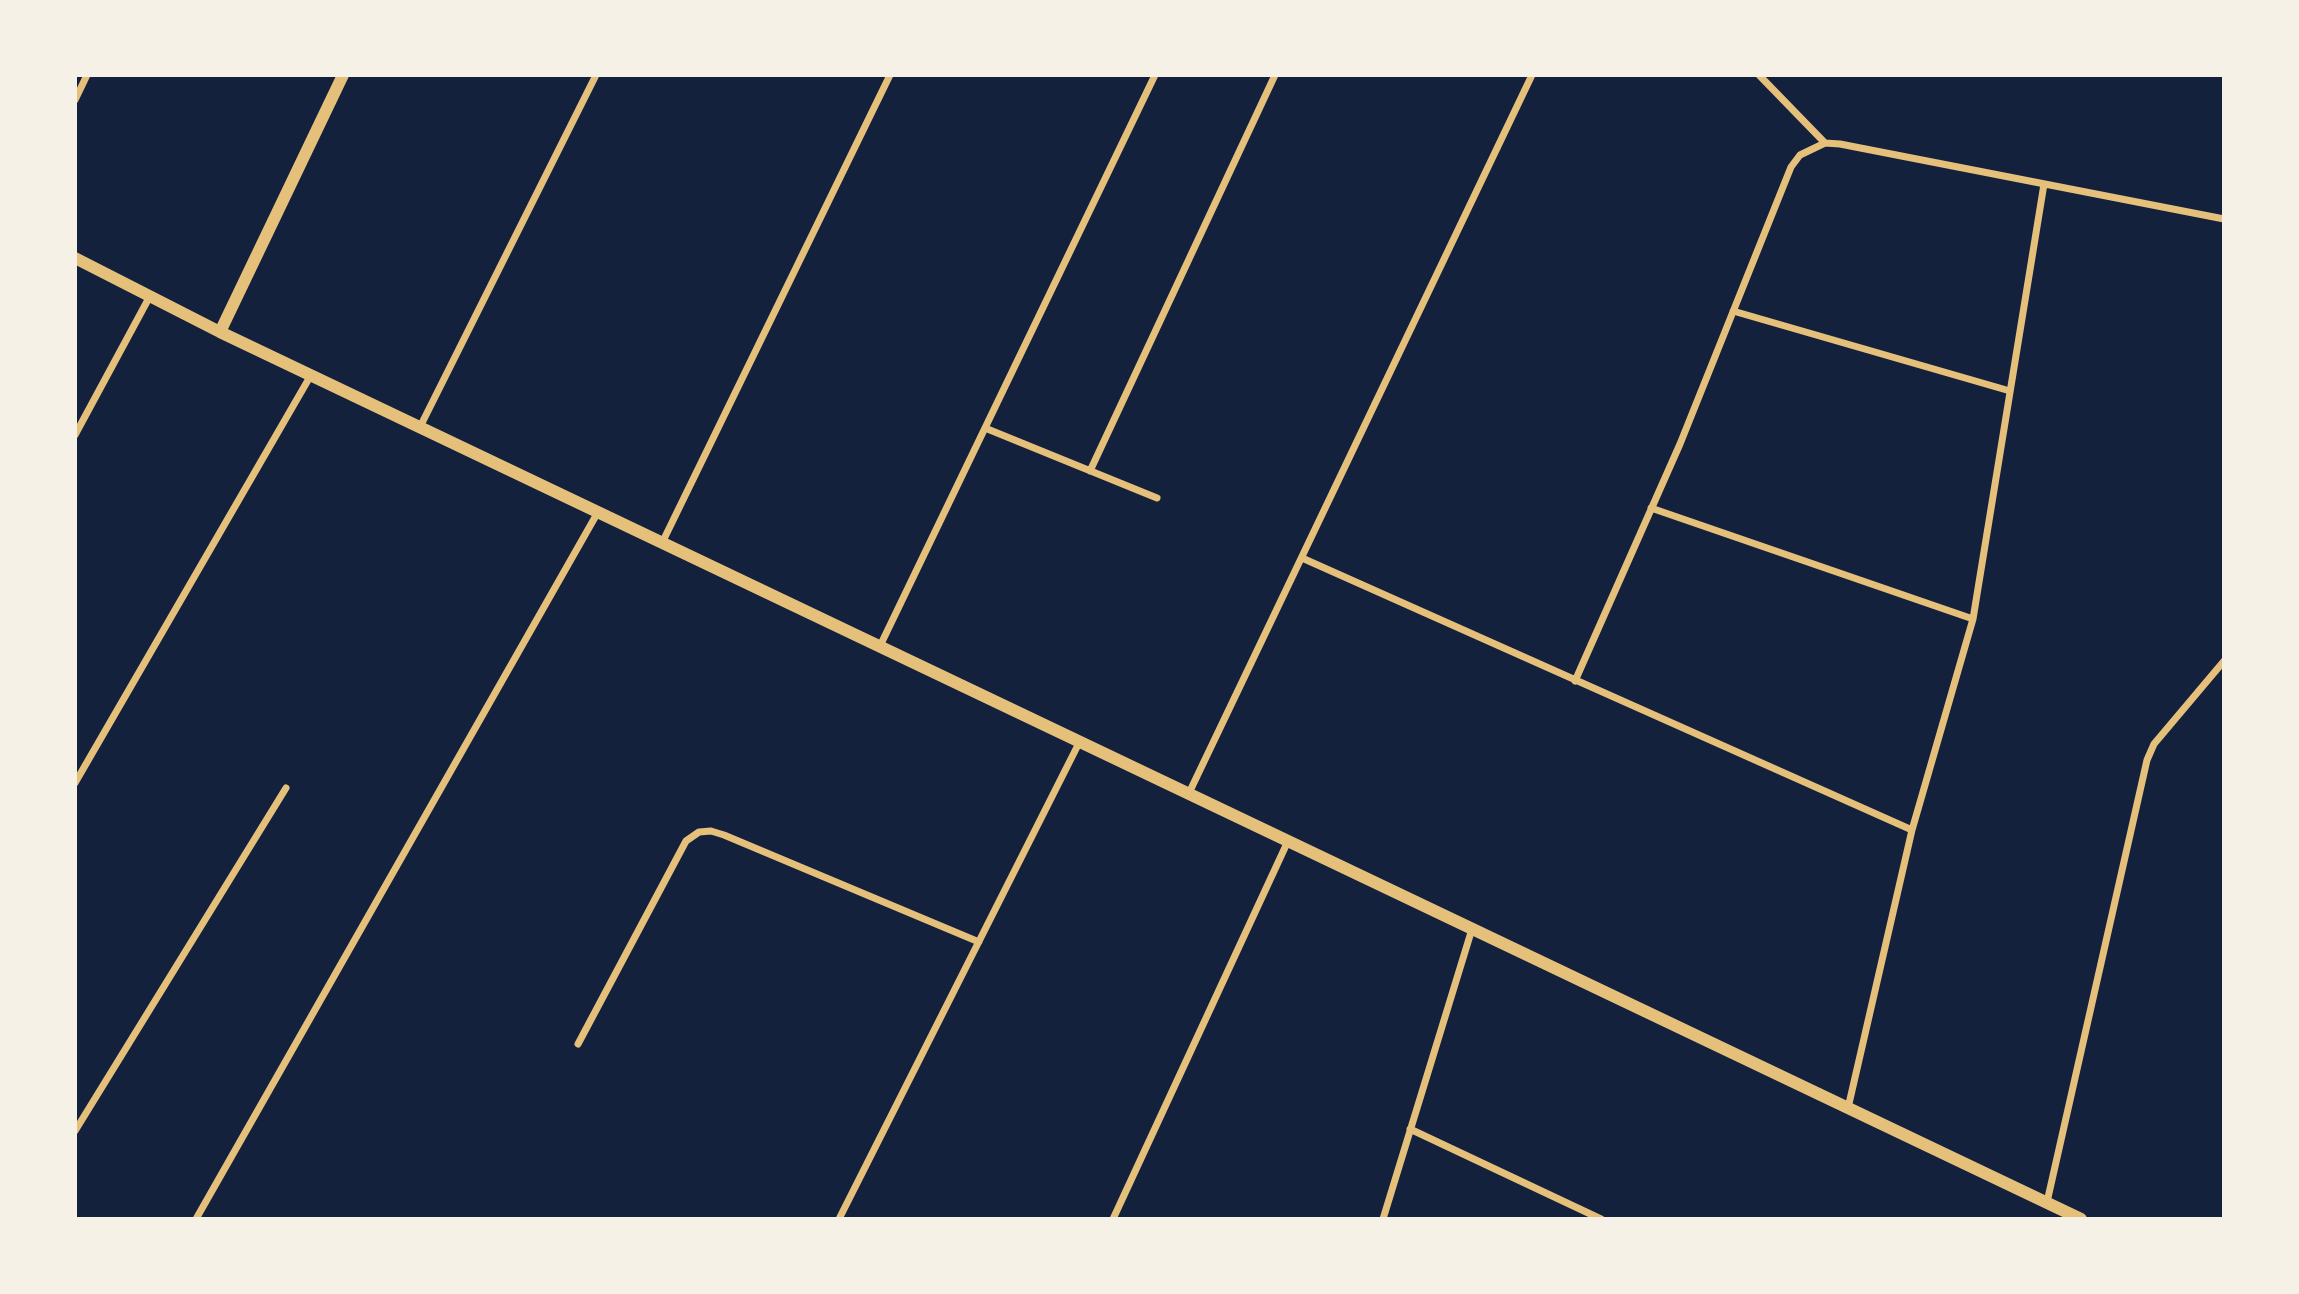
<!DOCTYPE html>
<html>
<head>
<meta charset="utf-8">
<style>
  body { margin:0 }
  #map { position:relative; width:2299px; height:1294px; overflow:hidden; background:#14213d; font-family:"Golos Text",sans-serif }
  canvas { display:block }
  .frame { position:absolute; inset:0; border:77px solid #f6f1e7; pointer-events:none }
</style>
</head>
<body>
<div id="map">
<canvas width="2299" height="1294"></canvas>
<div class="frame"></div>
</div>
<script>
const context = document.querySelector('canvas').getContext('2d');
context.lineJoin = 'round';
function shape(rows) {
  const path = new Path2D();
  for (const r of rows) {
    path.moveTo(r[0], r[1]);
    for (let i = 2; i < r.length; i += 2) path.lineTo(r[i], r[i + 1]);
  }
  return path;
}
function trace(path, color, width, dash) {
  context.strokeStyle = color;
  context.lineWidth = width;
  context.lineCap = dash ? 'butt' : 'round';
  context.setLineDash(dash || []);
  context.stroke(path);
}
trace(shape([
  [1759,75,1825,143],
  [75,100,87,75],
  [1733,311,2010,391],
  [420,427,596,75],
  [985,428,1157,498],
  [75,435,150,296],
  [1090,471,1275,75],
  [1651,508,1973,619],
  [662,543,890,75],
  [1302,558,1912,830],
  [880,646,1155,75],
  [1575,681,1680,444,1791,167,1800,155,1825,143,1840,144,2224,219],
  [75,783,311,375],
  [1189,793,1532,75],
  [578,1044,686,841,699,832,711,831,724,835,979,942],
  [1848,1108,1912,830,1973,619,2044,184],
  [1410,1129,1601,1219],
  [75,1131,286,788],
  [2047,1202,2147,760,2154,744,2224,661],
  [196,1219,598,512],
  [839,1219,1080,741],
  [1113,1219,1288,841],
  [1383,1219,1472,929]
]), '#e5c07b', 7);
trace(shape([
  [75,258,220,332,2081,1219],
  [220,332,343,75]
]), '#e5c07b', 12);
</script>
</body>
</html>
